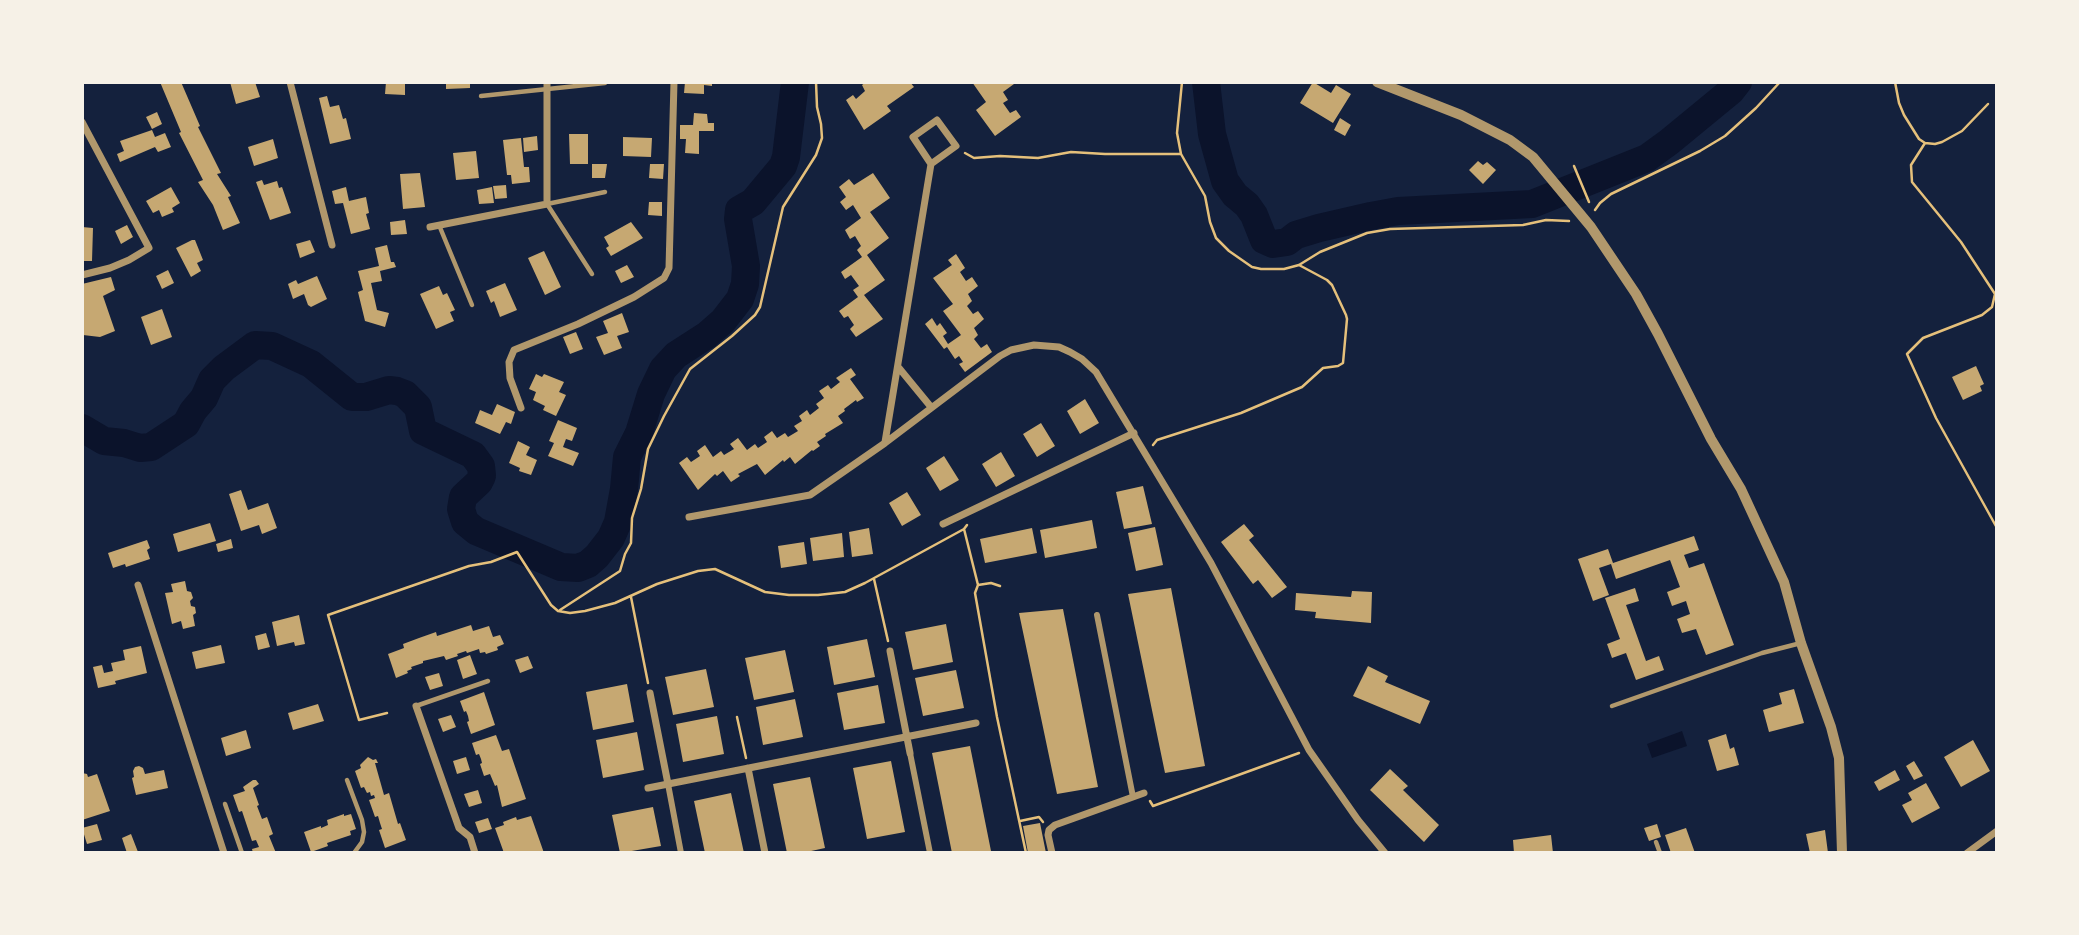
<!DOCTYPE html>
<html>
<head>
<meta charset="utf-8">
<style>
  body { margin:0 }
  #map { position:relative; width:2079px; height:935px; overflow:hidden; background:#14213d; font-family:"Work Sans",sans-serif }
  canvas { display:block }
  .frame { position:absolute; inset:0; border:84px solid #f6f1e7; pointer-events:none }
</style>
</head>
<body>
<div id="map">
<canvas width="2079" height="935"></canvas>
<div class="frame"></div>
</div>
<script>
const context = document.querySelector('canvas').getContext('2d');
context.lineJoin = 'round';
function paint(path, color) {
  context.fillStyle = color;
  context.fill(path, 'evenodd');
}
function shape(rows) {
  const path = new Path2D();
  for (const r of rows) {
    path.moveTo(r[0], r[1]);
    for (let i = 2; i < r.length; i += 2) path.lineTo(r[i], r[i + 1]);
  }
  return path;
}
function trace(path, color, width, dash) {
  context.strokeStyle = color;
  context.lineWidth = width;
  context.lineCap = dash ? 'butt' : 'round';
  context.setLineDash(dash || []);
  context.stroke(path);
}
paint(shape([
  [1682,731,1687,746,1652,758,1647,744]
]), '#0b132b');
trace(shape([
  [1206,82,1212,134,1225,181,1235,195,1247,205,1254,215,1264,240,1273,244,1287,242,1296,235,1319,228,1371,216,1398,211,1532,204,1647,158,1669,142,1731,91,1738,82],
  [82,428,104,441,124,443,140,448,151,447,186,424,193,411,204,398,212,380,224,368,255,345,272,346,311,364,352,397,366,397,389,390,397,391,405,394,418,407,423,431,473,455,481,466,482,476,479,482,463,497,461,509,465,522,476,531,561,567,578,568,588,564,597,556,611,538,618,522,624,489,627,457,639,433,651,394,663,369,676,355,707,335,723,321,740,299,745,284,746,266,738,219,739,210,753,202,783,166,786,157,795,82]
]), '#0b132b', 28);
paint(shape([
  [160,82,181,82,200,126,198,127,221,173,217,174,231,196,228,197,240,223,223,230,213,205,198,182,203,180,179,133,181,132],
  [230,82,255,82,260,97,236,104],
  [386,82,405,82,405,95,385,94],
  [446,82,470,82,470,88,446,89],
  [685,82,712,82,712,86,704,85,704,94,684,93],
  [866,82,910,82,914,87,887,106,891,111,864,130,846,100,853,95,856,99,865,91,862,85],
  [972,82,1013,82,1014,84,1003,92,1008,100,1003,103,1010,113,1016,110,1021,117,995,136,976,110,986,102],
  [1313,82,1331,93,1336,85,1351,94,1333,123,1300,103],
  [327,96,330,107,339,105,343,119,346,118,351,139,330,144,319,98],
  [157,112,162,124,152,129,146,117],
  [694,113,707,114,708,123,714,123,714,131,699,131,699,154,685,153,686,139,680,139,680,125,693,125],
  [1340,118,1351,125,1345,136,1334,130],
  [152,130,155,137,165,133,171,147,158,152,155,147,120,162,117,154,124,151,120,141],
  [569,134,588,134,588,164,570,164],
  [537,136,538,150,524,152,523,138],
  [623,137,652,138,651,157,623,156],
  [521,138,524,167,529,167,530,182,512,184,511,175,507,175,503,140],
  [273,139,278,158,254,166,248,147],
  [476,151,479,178,456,180,453,153],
  [1478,161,1483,165,1487,162,1496,170,1483,184,1469,170],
  [592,164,607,164,605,178,592,178],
  [650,164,664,164,663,179,649,178],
  [420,173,425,207,403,209,400,174],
  [873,173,890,198,870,212,889,238,867,255,885,280,864,295,883,319,856,337,850,329,854,325,848,316,844,318,839,311,858,297,853,290,859,286,851,275,845,279,841,272,862,257,857,250,861,246,855,236,850,239,845,230,861,218,853,205,846,210,840,202,846,197,839,187,849,179,854,185],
  [262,180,264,185,277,181,279,188,282,187,291,213,270,220,256,182],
  [506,185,507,198,495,199,493,186],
  [171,187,180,203,172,208,174,212,162,217,159,210,153,213,146,201],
  [346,187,349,201,366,197,369,213,366,214,370,229,351,234,343,203,335,204,332,191],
  [492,187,494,203,479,204,477,190],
  [649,202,662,202,662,216,648,215],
  [405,220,407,234,391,235,390,222],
  [631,222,643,238,611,256,606,248,609,246,604,237],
  [127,225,133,237,121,244,115,231],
  [82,227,93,228,92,261,82,261],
  [192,240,195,240,203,260,197,263,201,271,191,277,176,248],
  [310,240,315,252,300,258,296,244],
  [387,245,391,262,394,262,396,267,380,271,382,281,371,283,377,310,389,313,385,327,365,321,358,292,363,290,358,271,379,266,375,248],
  [544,251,561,287,545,295,528,258],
  [956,254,965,268,960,272,966,281,972,277,978,286,968,294,972,301,967,306,973,314,978,311,984,319,974,328,978,335,974,339,981,348,987,344,992,352,965,372,959,364,963,362,959,356,955,359,947,347,944,349,925,324,932,318,937,326,940,323,947,333,943,336,948,344,961,335,943,311,953,304,933,278,952,265,948,260],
  [627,265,634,277,621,283,615,271],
  [168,270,174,283,162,289,156,276],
  [317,276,327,299,311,307,308,305,304,294,293,299,288,284,296,280,298,284],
  [111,277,115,290,103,296,115,331,100,337,83,335,82,284],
  [505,283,517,310,500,317,494,301,491,303,486,291],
  [439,286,443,295,447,293,455,310,450,312,454,321,436,329,420,294],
  [162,309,172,337,151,345,141,317],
  [622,313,629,332,617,336,622,348,604,355,596,337,608,333,603,321],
  [576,332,583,349,570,354,563,337],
  [1976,366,1984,384,1980,386,1982,391,1963,400,1952,377],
  [851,368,856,375,850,379,864,398,857,402,856,400,844,409,845,411,838,416,843,423,825,434,826,436,817,442,820,446,813,451,812,450,795,464,790,457,784,462,783,460,765,475,757,464,738,474,740,476,731,482,723,471,717,476,715,474,698,490,679,463,687,457,691,462,700,456,697,451,705,445,713,457,721,451,724,455,734,449,730,444,738,438,747,450,755,444,758,448,767,442,764,437,772,431,777,438,785,433,788,437,798,431,794,426,802,421,799,416,807,410,810,415,819,408,816,404,824,398,819,391,828,385,831,389,840,382,836,378],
  [536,374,542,377,544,374,564,382,559,392,566,395,556,416,543,410,545,406,533,400,536,392,529,389],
  [1085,399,1099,423,1080,434,1067,411],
  [497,404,515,412,511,424,506,422,500,434,475,423,480,410,492,415],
  [558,420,577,428,572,441,566,439,563,447,579,453,573,466,548,456,554,443,549,441],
  [1041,423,1055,446,1037,457,1023,434],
  [518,441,530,447,526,455,537,460,531,475,519,471,520,468,509,463],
  [1001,452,1015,476,996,487,982,464],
  [944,456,959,480,940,491,926,468],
  [1143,486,1152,524,1124,529,1116,492],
  [241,490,248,510,268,503,277,528,262,534,259,525,241,531,229,494],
  [907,492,921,515,902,526,889,503],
  [1092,520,1097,548,1045,558,1040,530],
  [210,523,216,541,178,552,173,534],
  [1244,524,1254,536,1249,540,1287,587,1272,598,1258,580,1253,584,1221,542],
  [1155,527,1163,565,1136,571,1128,533],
  [869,528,873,554,852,557,849,532],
  [1032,528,1037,553,985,563,980,539],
  [842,533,844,557,813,561,810,538],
  [1694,536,1699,550,1684,555,1689,568,1704,563,1734,645,1706,655,1696,629,1682,633,1677,619,1690,614,1686,601,1672,606,1667,592,1680,587,1670,560,1616,579,1611,564,1599,568,1609,595,1593,601,1578,559,1608,549,1613,563],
  [231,539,233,548,218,552,216,544],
  [147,540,150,548,147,550,150,559,126,567,125,564,113,568,108,553],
  [804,542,807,564,781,568,778,546],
  [185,581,187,591,191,592,193,598,190,601,191,606,195,607,196,613,193,615,195,626,183,629,181,621,172,624,165,593,173,592,171,584],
  [1171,588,1205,766,1165,773,1128,594],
  [1635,588,1639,601,1626,605,1646,661,1659,656,1664,670,1636,680,1626,653,1612,658,1607,644,1620,639,1605,598],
  [1352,591,1372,592,1371,623,1315,618,1316,612,1295,610,1296,593,1351,597],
  [1063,609,1098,787,1057,794,1019,613],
  [299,615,305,644,295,646,294,642,277,646,272,622],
  [946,624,953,662,913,670,905,632],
  [471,625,473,631,489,626,493,637,500,635,504,644,497,647,498,650,486,654,485,652,480,653,479,649,467,653,466,651,457,654,458,656,446,660,444,656,423,661,423,663,411,667,412,669,407,671,408,673,396,678,388,654,404,648,403,644,419,638,436,632,437,636],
  [266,633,270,647,258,650,255,636],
  [867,639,875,677,834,685,827,647],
  [221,645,225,663,196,669,192,652],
  [141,646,147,673,115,681,116,684,98,688,93,667,102,665,104,673,113,671,111,663,125,660,123,650],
  [785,650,794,692,754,700,745,658],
  [470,655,477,674,463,679,457,660],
  [528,656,533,668,520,673,515,660],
  [1368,666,1388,676,1385,682,1430,701,1420,724,1353,696],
  [706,669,714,707,673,715,665,677],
  [956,670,964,708,923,716,915,678],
  [439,673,443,686,430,690,425,677],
  [627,684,634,722,593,730,586,692],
  [878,685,885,723,844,730,837,693],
  [1794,689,1804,723,1769,732,1763,710,1782,704,1779,693],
  [484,692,495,725,471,734,467,722,469,721,468,716,466,711,464,712,460,701],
  [795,699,803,737,763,745,756,707],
  [318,704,324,721,293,730,288,713],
  [451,715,456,727,443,732,438,719],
  [717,716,724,754,683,762,676,724],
  [246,730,251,748,226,756,221,738],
  [637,732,644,770,603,778,596,740],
  [1726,734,1730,749,1734,747,1739,765,1717,771,1708,740],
  [496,735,502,751,509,749,526,799,502,807,497,785,495,786,490,774,484,776,480,764,482,763,481,759,479,754,476,755,472,743],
  [1973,740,1990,771,1961,787,1944,757],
  [970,746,991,851,952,853,932,753],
  [368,757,373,760,376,759,378,763,375,763,384,795,389,793,398,824,400,823,406,840,385,848,379,830,382,829,380,823,378,816,375,817,369,800,375,798,374,795,371,796,370,792,367,793,364,787,361,788,355,771,361,768,360,765],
  [466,757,470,770,457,774,453,761],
  [891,761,905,832,867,839,853,768],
  [1914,761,1923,776,1914,780,1906,766],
  [139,766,143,768,145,774,164,770,168,788,136,795,132,778,134,777,133,771,135,767],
  [1390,769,1408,786,1403,790,1439,825,1424,842,1370,790],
  [1895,770,1900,780,1879,791,1874,782],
  [82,773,87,774,88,777,97,774,110,811,82,820],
  [810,777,825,848,802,853,787,853,773,784],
  [253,780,256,780,259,784,253,788,259,805,257,806,262,819,267,817,273,834,269,836,276,853,253,853,252,849,259,847,256,840,252,841,242,811,239,812,233,795,245,791,243,787],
  [1926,783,1940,808,1912,823,1902,805,1912,800,1908,793],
  [478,790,482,803,469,807,464,794],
  [731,793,744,853,705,853,694,801],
  [653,807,661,846,620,853,612,815],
  [344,814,344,816,351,814,356,829,350,831,351,835,327,843,328,846,311,852,304,832,321,826,321,828,328,825,327,820],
  [531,816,544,853,504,853,495,828,504,825,503,822,516,817,517,820],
  [488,818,492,829,479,833,475,822],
  [1040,823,1046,853,1028,853,1023,826],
  [97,824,102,840,87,844,82,828],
  [1657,824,1661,837,1649,841,1644,828],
  [1686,828,1695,853,1671,853,1665,835],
  [1825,830,1828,853,1810,853,1806,834],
  [131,834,138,852,136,853,127,853,122,838],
  [1551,835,1553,853,1514,853,1513,840]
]), '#c6a872');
trace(shape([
  [1895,82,1899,103,1904,115,1919,139,1925,143,1935,144,1942,142,1962,131,1988,104],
  [1925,143,1911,165,1912,182,1961,242,1995,294,1992,307,1982,315,1923,338,1907,354,1936,418,1997,528],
  [965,153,974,158,1000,156,1038,158,1071,152,1105,154,1181,154,1205,196,1210,222,1216,238,1229,251,1252,267,1261,269,1284,269,1299,265,1320,252,1367,233,1390,229,1523,225,1546,220,1569,221],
  [1181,154,1177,133,1182,82],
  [1574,166,1589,202],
  [1595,210,1600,203,1611,194,1700,151,1725,136,1756,108,1780,82],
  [1153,445,1157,440,1241,413,1302,387,1323,368,1338,366,1343,363,1347,319,1346,315,1332,285,1327,280,1299,265],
  [967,525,964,529,978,585,975,593,997,717,1026,853],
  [874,579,888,641],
  [978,585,991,583,1000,586],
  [631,597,648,683],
  [560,610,620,571,625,554,631,543,632,518,641,489,648,449,664,416,690,369,732,336,755,315,760,307,783,207,816,155,822,138,821,124,817,107,816,82],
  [387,713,359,720,328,615,469,566,491,562,517,552,551,605,558,611,570,613,585,611,615,603,657,584,698,571,715,569,765,592,789,595,818,595,845,592,865,583,964,529],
  [737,717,746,758],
  [1150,801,1153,806,1299,753],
  [1020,821,1039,817,1043,822]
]), '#e5c07b', 2.5);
trace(shape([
  [481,96,605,83],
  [439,225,472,305],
  [592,274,547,204,605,192],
  [416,706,488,681],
  [1612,706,1762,653,1801,643],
  [347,780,362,820,364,832,362,842,354,853],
  [225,804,242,853],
  [1656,842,1660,853]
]), '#b1986c', 4.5);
trace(shape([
  [1097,615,1133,797],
  [910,753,930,853],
  [668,784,681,853]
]), '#b1986c', 6);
trace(shape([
  [290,82,332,245],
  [82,122,149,248,129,260,110,268,82,275],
  [430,227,547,204,547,82],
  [899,368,931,407],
  [521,408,510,378,509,362,514,350,578,324,634,297,664,278,669,268,674,82],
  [885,442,931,164,956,146,937,120,913,137,931,164],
  [689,517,810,495,885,443,1000,356,1011,350,1034,345,1059,347,1070,352,1082,359,1096,372,1211,563,1309,750,1358,820,1385,853],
  [943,524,1134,433],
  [138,585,224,853],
  [890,651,910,753],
  [650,693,668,784],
  [416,706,459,828,470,837,475,853],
  [748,768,765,853],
  [648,788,976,723],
  [1052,853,1048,835,1049,830,1055,825,1144,793],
  [1967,853,1997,831]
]), '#b1986c', 7);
trace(shape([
  [1377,82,1461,115,1510,140,1533,157,1591,227,1636,294,1658,334,1711,439,1741,489,1784,582,1801,643,1831,727,1839,758,1842,853]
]), '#b1986c', 10);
</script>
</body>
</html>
